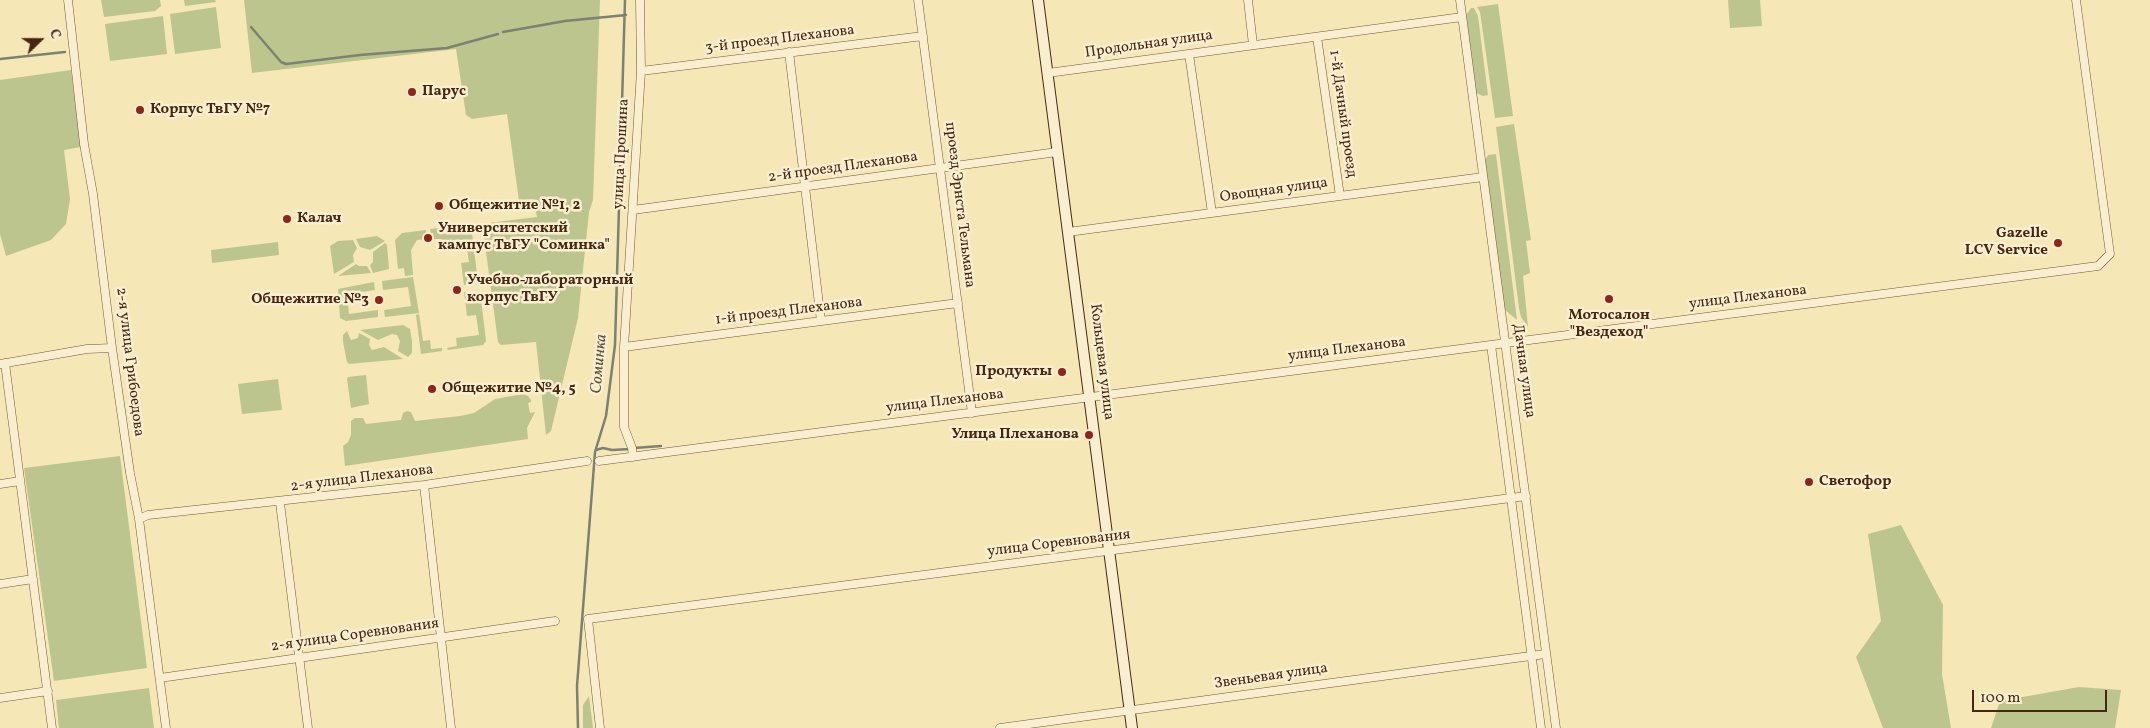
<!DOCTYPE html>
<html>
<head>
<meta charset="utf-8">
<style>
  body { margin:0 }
  #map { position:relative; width:2150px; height:728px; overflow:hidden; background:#f6e7b7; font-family:Vollkorn,serif }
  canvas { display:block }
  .north { position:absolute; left:15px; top:15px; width:50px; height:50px; -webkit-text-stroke:4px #f9efd0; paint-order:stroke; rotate:68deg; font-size:14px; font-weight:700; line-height:20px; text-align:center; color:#462711 }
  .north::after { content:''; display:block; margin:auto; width:18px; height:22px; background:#462711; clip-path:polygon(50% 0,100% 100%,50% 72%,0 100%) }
  .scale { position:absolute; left:1972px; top:690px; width:135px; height:22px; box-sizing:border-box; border:2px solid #462711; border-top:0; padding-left:6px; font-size:15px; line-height:18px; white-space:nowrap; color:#462711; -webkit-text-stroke:4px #f9efd0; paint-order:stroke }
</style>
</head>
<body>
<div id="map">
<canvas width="2150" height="728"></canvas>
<div class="north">С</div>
<div class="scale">100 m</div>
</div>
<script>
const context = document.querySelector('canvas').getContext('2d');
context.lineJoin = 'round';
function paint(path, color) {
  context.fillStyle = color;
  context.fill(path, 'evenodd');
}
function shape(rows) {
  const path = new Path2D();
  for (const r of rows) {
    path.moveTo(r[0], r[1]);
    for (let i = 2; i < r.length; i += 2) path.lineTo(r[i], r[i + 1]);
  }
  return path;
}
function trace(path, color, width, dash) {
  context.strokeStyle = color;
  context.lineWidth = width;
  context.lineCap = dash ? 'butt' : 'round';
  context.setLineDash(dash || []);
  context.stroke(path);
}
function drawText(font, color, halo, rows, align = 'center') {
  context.font = font + ' Vollkorn,serif';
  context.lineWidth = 5;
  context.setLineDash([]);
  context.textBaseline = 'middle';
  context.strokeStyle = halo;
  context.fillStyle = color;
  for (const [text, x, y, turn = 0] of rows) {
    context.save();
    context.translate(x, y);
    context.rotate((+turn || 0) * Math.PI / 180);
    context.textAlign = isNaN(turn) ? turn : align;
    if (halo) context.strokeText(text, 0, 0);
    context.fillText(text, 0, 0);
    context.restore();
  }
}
paint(shape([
  [101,0,160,0,161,6,155,11,104,17],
  [184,0,215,0,216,2,185,6],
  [244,0,600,0,593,200,589,212,578,318,551,431,546,435,536,342,501,345,498,342,483,229,488,223,537,217,533,199,519,201,507,114,472,119,466,115,456,49,252,73],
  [1728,0,1760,0,1762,26,1730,28],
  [1498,4,1513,116,1495,118,1480,12,1477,7],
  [216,7,221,48,175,54,170,14],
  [1471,8,1474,8,1478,16,1488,95,1483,96,1476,93,1466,15],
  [163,16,167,54,110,61,105,24],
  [71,70,81,147,64,150,70,199,66,224,51,240,6,256,0,234,0,80],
  [1514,124,1531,240,1526,241,1530,273,1523,276,1528,327,1521,317,1519,308,1496,127],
  [1496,154,1517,320,1504,309,1485,160,1488,155],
  [439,228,442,234,471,231,472,233,477,274,471,284,464,285,461,263,469,262,466,243,442,246,441,239,434,239,433,233,431,233,430,229],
  [426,230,427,239,417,240,411,250,413,275,405,276,404,268,398,269,395,240,402,233],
  [377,236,385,241,370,250,360,247,356,239],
  [353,240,357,248,353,255,354,262,334,274,330,246,338,241],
  [278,242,279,255,212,263,211,250],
  [385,243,387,245,389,269,373,273,370,265,373,262,373,252],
  [356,264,359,266,367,266,371,273,338,276],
  [413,277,419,313,385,317,384,310,411,306,408,287,383,290,382,281],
  [374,282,375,290,347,294,349,314,378,310,378,317,346,321,340,318,338,289],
  [464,292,472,292,481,299,486,341,483,345,448,350,447,348,457,346,456,338,479,335,476,315,467,316],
  [419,314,423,341,430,340,431,349,442,348,442,351,421,354,416,315],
  [403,325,410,329,412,341,412,353,408,357,398,351,400,341,397,335,392,334,378,340,360,330],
  [347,331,351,340,358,338,359,333,370,339,369,345,372,350,384,347,403,359,349,364,347,362,343,342,343,335],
  [366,375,369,404,351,408,347,379,348,377],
  [278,379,282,410,242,414,238,384],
  [523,394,528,396,531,400,531,402,528,403,530,413,535,412,527,428,528,439,345,466,343,446,348,442,351,435,351,421,355,418,363,418,366,424,401,420,403,413,407,411,411,412,415,421,460,416,474,413,495,399],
  [120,456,147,668,54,681,24,468],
  [1901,525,1943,605,1942,674,1951,728,1883,728,1856,657,1881,621,1868,534],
  [2079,687,2121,690,2115,728,1991,728,2000,701],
  [149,688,154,728,59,728,56,700],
  [589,696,593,728,583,728,583,705]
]), '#bdc58e');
trace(shape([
  [251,27,281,62,286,64,360,55,447,48,498,34],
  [503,32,565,21,626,15],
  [0,59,65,52],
  [634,448,661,446],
  [596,450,603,448,612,450,630,449],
  [578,728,577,686,595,452,606,416,615,345,625,0]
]), '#7b8273', 2.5);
const minor = shape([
  [68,0,84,144,93,194,112,348,130,473,139,519,166,728],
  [918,0,972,413],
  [1248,0,1253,45],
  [1460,0,1556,728],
  [1317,37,1340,196],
  [789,52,821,321],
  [1189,54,1212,213],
  [641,71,923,36],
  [1048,73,1462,17],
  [633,210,1057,152],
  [1068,232,1483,177],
  [1491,345,1541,728],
  [624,347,958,303],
  [5,363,52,728],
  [0,364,87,349,112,348],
  [633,457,632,448,624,427,624,347,641,71,640,0],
  [599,461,2098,266,2110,254,2076,0],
  [0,484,20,481],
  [424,485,451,728],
  [280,503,308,728],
  [139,519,148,515,424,485,587,461],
  [0,584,33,579],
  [160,678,555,621],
  [0,698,48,691],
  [600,728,588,619,1526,496],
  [1000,728,1545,654]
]);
const secondary = shape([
  [1038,0,1132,728]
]);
trace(minor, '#72573a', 9);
trace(secondary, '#462711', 12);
trace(minor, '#f9efd0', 8);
trace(secondary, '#f9efd0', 10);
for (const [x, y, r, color] of [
  [412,92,5,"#8f2418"],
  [140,110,5,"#8f2418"],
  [439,206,5,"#8f2418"],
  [287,219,5,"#8f2418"],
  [428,238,5,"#8f2418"],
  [2058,243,5,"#8f2418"],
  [457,290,5,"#8f2418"],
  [1609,299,5,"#8f2418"],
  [379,300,5,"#8f2418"],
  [1062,372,5,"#8f2418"],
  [432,389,5,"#8f2418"],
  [1089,435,5,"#8f2418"],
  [1809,482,5,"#8f2418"]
]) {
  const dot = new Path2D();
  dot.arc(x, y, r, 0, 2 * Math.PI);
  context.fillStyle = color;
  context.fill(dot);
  trace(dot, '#f9efd0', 2);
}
drawText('15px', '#462711', '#f9efd0', [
  ["3-й проезд Плеханова",780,40,-7],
  ["Продольная улица",1149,45,-8],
  ["1-й Дачный проезд",1342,114,82],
  ["улица Прошина",622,154,-87],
  ["2-й проезд Плеханова",843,168,-8],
  ["Овощная улица",1274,191,-8],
  ["проезд Эрнста Тельмана",959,205,83],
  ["улица Плеханова",1748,298,-7],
  ["1-й проезд Плеханова",789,312,-7],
  ["улица Плеханова",1347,350,-7],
  ["2-я улица Грибоедова",129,362,83],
  ["Кольцевая улица",1101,362,83],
  ["Дачная улица",1523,371,82],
  ["улица Плеханова",945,402,-7],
  ["2-я улица Плеханова",362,479,-7],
  ["улица Соревнования",1059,544,-7],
  ["2-я улица Соревнования",355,636,-8],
  ["Звеньевая улица",1271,677,-8]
]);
drawText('bold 15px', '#462711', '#f9efd0', [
  ["Парус",422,92],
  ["Корпус ТвГУ №7",150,110],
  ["Общежитие №1, 2",449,206],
  ["Калач",297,219],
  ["Университетский",438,229],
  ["кампус ТвГУ \"Соминка\"",438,246],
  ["Gazelle",2048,234,"right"],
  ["LCV Service",2048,251,"right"],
  ["Учебно-лабораторный",467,281],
  ["корпус ТвГУ",467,298],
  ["Общежитие №3",369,300,"right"],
  ["Мотосалон",1609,316,"center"],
  ["\"Вездеход\"",1609,333,"center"],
  ["Продукты",1052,372,"right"],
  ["Общежитие №4, 5",442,389],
  ["Улица Плеханова",1079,435,"right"],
  ["Светофор",1819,482]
], 'left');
drawText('italic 16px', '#5c4d3a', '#f9efd0', [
  ["Соминка",600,364,-85]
]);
</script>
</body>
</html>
